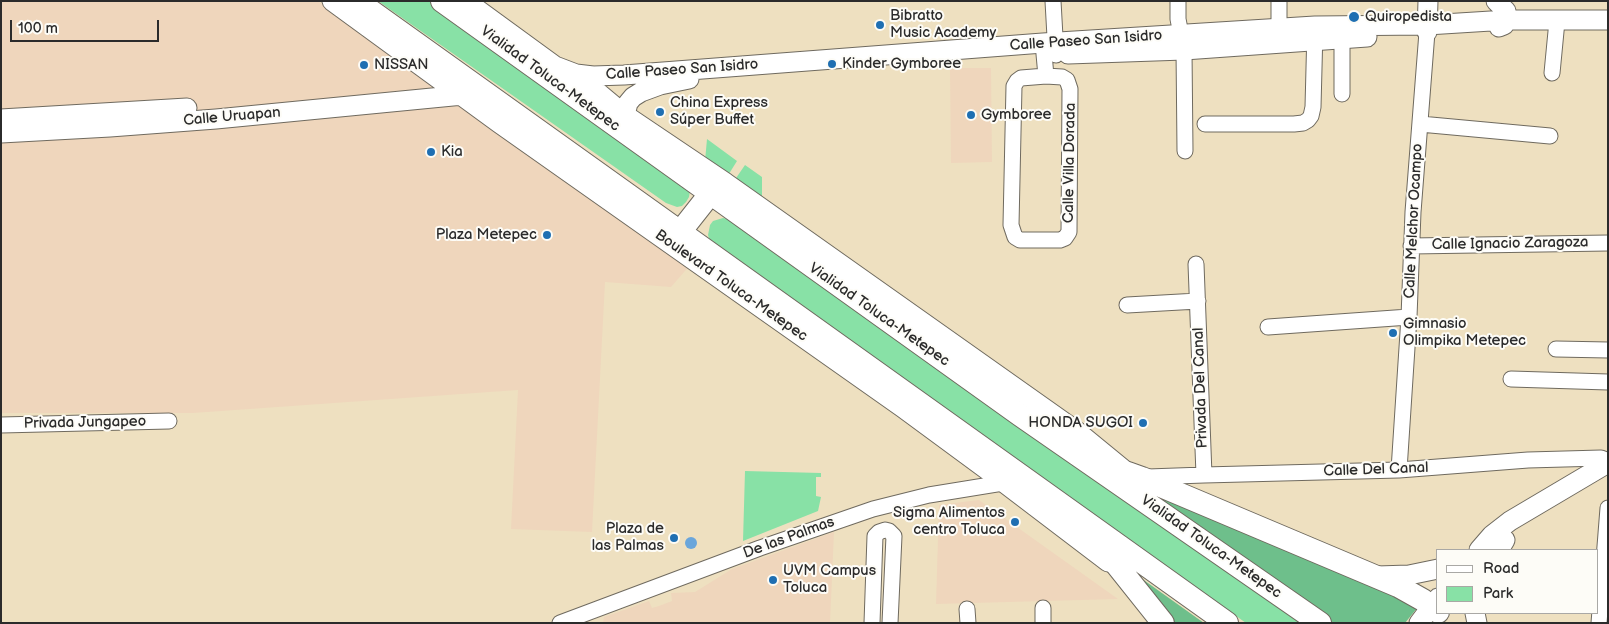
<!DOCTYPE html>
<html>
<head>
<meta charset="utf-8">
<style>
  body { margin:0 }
  #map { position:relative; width:1609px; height:624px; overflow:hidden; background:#eee0c0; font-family:"Balsamiq Sans",sans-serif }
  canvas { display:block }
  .frame { position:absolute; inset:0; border:2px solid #2b2b2b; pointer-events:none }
  .legend { position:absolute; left:1436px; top:549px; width:162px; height:65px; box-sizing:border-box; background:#fdfcf7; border:1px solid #a9a8a5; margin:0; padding:6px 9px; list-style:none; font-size:15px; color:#2b2b2b }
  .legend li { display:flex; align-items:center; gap:10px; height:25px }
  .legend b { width:25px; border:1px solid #a9a8a5 }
  .scale { position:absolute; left:10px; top:20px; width:149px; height:22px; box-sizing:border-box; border:2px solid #2b2b2b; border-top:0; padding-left:6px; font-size:15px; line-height:18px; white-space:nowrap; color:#2b2b2b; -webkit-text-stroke:4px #fdfcf7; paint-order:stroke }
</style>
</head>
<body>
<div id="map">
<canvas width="1609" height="624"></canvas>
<div class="frame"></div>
<ul class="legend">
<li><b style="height:6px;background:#fff"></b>Road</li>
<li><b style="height:14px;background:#88e1a6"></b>Park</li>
</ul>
<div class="scale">100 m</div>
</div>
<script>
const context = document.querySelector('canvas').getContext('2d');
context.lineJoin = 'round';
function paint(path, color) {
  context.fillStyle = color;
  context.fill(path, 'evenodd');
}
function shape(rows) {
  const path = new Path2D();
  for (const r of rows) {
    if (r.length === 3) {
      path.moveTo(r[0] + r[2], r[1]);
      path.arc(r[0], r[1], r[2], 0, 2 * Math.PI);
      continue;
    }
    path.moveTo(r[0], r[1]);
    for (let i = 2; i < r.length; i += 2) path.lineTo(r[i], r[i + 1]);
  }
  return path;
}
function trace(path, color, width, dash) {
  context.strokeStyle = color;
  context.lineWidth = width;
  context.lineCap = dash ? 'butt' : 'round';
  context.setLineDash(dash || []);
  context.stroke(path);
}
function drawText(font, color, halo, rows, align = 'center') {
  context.font = font + ' "Balsamiq Sans",sans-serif';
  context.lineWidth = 4;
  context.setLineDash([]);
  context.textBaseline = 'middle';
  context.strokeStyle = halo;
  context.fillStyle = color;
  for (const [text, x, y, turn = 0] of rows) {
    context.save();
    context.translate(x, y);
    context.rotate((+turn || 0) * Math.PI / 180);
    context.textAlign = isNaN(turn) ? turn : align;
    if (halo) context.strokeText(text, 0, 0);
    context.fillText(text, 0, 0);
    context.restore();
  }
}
paint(shape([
  [1,1,318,1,473,112,692,263,671,287,605,282,592,532,511,529,518,390,193,413,1,413],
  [950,68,991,68,992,162,951,163],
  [979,500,1118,599,936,604,939,505],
  [834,532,830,623,603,623,604,617,649,601,652,608,659,606,672,601,671,593,695,592,732,569]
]), '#efd6bc');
paint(shape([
  [378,1,429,1,683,179,690,190,689,197,686,202,682,206,677,207,666,203],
  [707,139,737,161,727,177,705,161],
  [745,165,762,177,762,202,734,181],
  [723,218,728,219,1300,623,1246,623,711,244,708,235,710,225,713,221],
  [745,471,821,473,821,477,816,477,816,496,821,497,818,511,743,541]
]), '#88e1a6');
paint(shape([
  [1139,489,1398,592,1418,607,1405,623,1330,623],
  [1124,566,1204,623,1170,623]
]), '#6ebf8b');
paint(shape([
  [691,543,6]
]), '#6aa6db');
const minor = shape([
  [1053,1,1056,55],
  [1178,1,1178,19,1184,50,1185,151],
  [1342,39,1342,94],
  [1279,40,1279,1],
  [1043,43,1046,76],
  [1552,73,1557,21],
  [1046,76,1062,77,1067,80,1070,89,1069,232,1065,238,1060,240,1020,240,1015,237,1011,225,1014,86,1017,81,1021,78,1046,76],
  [1205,124,1294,124,1303,123,1308,120,1311,116,1313,107,1315,29],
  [1420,124,1550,136],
  [1411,246,1608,243],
  [1196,264,1204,475],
  [1127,305,1198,301],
  [1268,327,1409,317],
  [1556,349,1608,350],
  [1511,379,1608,382],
  [1,425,169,421],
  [1399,470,1409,317,1413,212,1427,32],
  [1148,477,1204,475,1399,470,1528,460,1601,458,1606,460,1608,463],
  [967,609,968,623],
  [560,623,760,548,873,509,929,495,1009,482],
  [872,623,875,536,879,532,885,530,889,531,894,536,890,623],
  [1043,623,1043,608],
  [1599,623,1608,508]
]);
const major = shape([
  [332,1,499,123,903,408,986,469,1108,562],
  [466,1,555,66,576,74,625,115,726,183,1078,432,1128,473],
  [1496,1,1506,11,1507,20,1504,25,1499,27],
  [1427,32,1428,1],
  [1068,54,1184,50,1367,37],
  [576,74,593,76,624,75,1043,43,1315,26,1427,25,1507,20,1608,20],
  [625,115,628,103,633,97,641,92,660,85,689,79],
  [1,119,187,108],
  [1,133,110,127,216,119,463,95],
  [1479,550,1492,535,1510,521,1608,463],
  [1499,550,1505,540],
  [1377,576,1409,575,1438,569],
  [1475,613,1477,623],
  [1419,623,1438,598]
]);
const highway = shape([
  [357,1,1227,623],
  [442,1,1020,415,1320,623],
  [680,232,710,194],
  [1104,473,1128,473,1142,478,1398,586,1423,600,1438,612],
  [1096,539,1163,623]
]);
trace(minor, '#6f6a5f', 17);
trace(major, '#6f6a5f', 21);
trace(highway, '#6f6a5f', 24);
trace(minor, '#fff', 15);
trace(major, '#fff', 19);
trace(highway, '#fff', 22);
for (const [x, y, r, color] of [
  [1354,17,6,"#1f6fb2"],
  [880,25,5,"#1f6fb2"],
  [832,64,5,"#1f6fb2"],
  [364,65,5,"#1f6fb2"],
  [660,112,5,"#1f6fb2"],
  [971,115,5,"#1f6fb2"],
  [431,152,5,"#1f6fb2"],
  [547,235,5,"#1f6fb2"],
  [1393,333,5,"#1f6fb2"],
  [1143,423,5,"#1f6fb2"],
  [1015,522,5,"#1f6fb2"],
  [674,538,5,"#1f6fb2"],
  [773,580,5,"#1f6fb2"]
]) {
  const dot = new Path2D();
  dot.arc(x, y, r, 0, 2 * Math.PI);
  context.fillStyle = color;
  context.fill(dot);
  trace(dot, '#fdfcf7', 2);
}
drawText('15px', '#2b2b2b', '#fdfcf7', [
  ["Bibratto",890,16],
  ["Music Academy",890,33],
  ["Quiropedista",1365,17],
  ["Kinder Gymboree",842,64],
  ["NISSAN",374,65],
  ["China Express",670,103],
  ["Súper Buffet",670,120],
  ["Gymboree",981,115],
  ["Kia",441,152],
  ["Plaza Metepec",537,235,"right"],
  ["Gimnasio",1403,324],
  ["Olimpika Metepec",1403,341],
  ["HONDA SUGOI",1133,423,"right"],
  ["Sigma Alimentos",1005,513,"right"],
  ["centro Toluca",1005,530,"right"],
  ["Plaza de",664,529,"right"],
  ["las Palmas",664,546,"right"],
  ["UVM Campus",783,571],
  ["Toluca",783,588]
], 'left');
drawText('15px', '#2b2b2b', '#fdfcf7', [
  ["Calle Paseo San Isidro",1086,41,-4],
  ["Calle Paseo San Isidro",682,70,-4],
  ["Vialidad Toluca-Metepec",550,79,36],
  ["Calle Uruapan",232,117,-5],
  ["Calle Villa Dorada",1070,163,-89],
  ["Calle Melchor Ocampo",1414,221,-87],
  ["Calle Ignacio Zaragoza",1510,244,-1],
  ["Boulevard Toluca-Metepec",731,286,35],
  ["Vialidad Toluca-Metepec",879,315,35],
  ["Privada Del Canal",1201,388,-92],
  ["Privada Jungapeo",85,423,-1],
  ["Calle Del Canal",1376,470,-2],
  ["De las Palmas",789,538,-20],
  ["Vialidad Toluca-Metepec",1211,547,35]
]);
</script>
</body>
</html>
